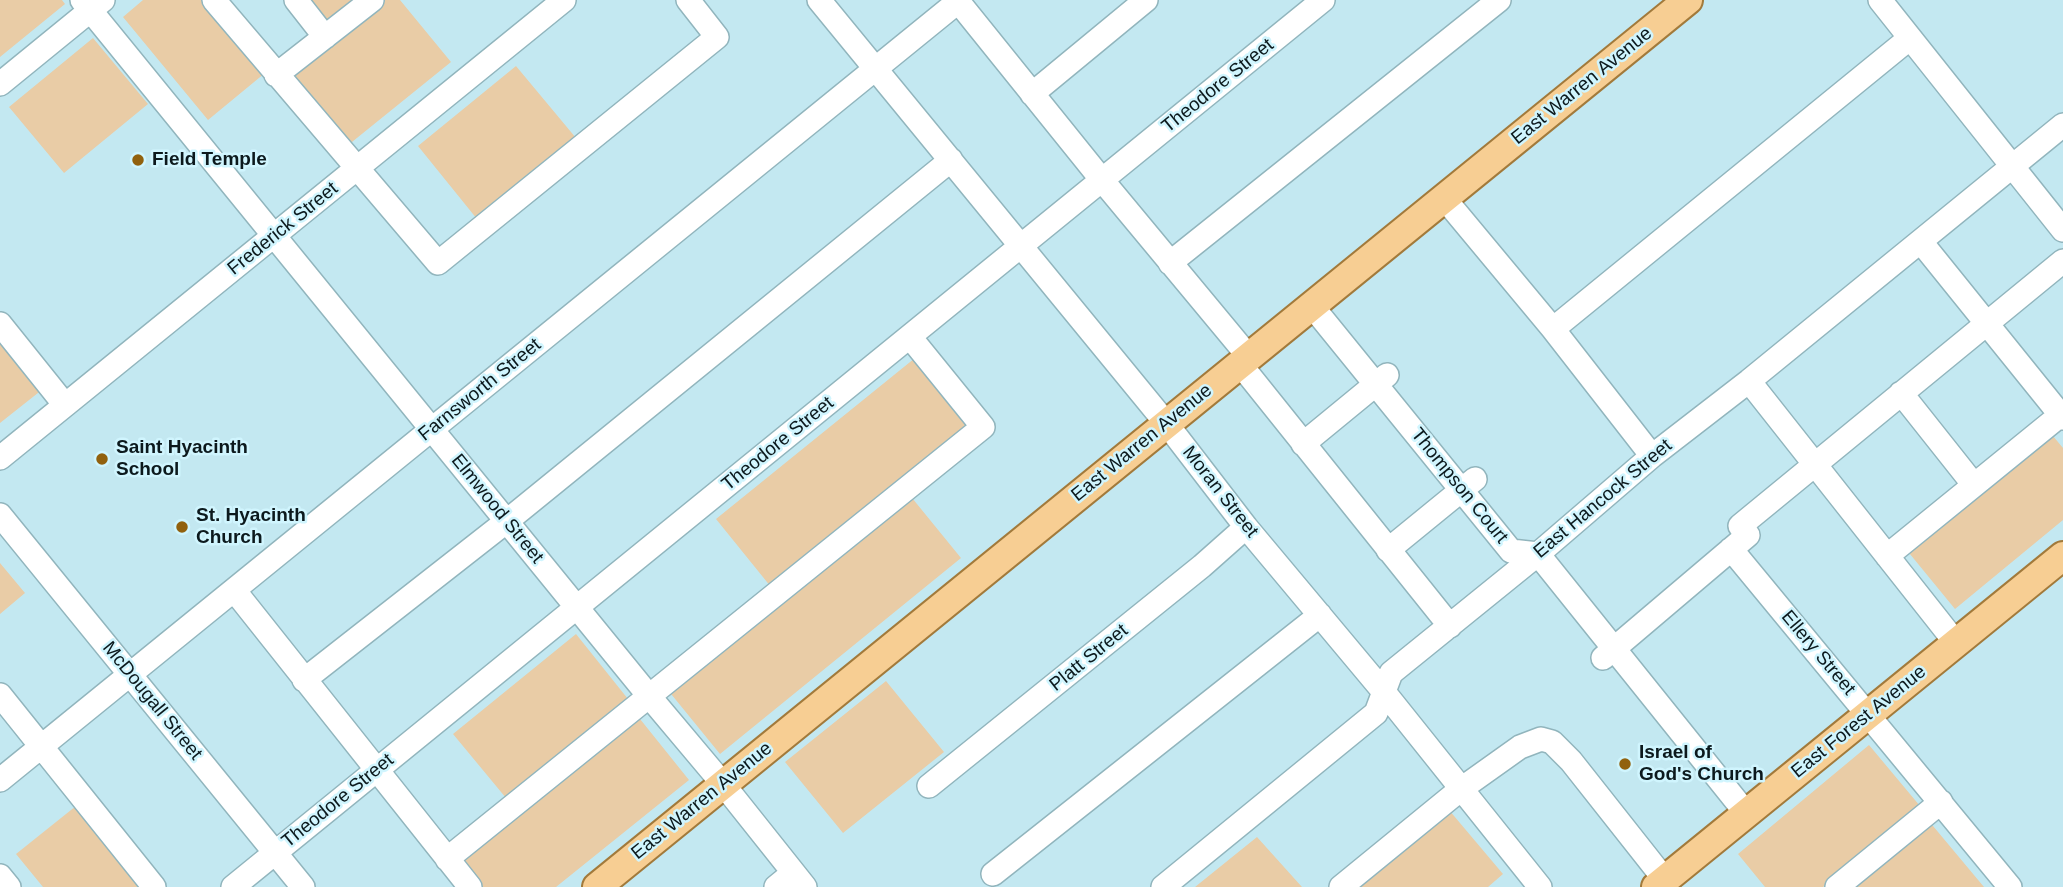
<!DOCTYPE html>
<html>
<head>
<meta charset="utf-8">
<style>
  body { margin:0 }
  canvas { display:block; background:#c3e8f1 }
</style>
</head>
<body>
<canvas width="2063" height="887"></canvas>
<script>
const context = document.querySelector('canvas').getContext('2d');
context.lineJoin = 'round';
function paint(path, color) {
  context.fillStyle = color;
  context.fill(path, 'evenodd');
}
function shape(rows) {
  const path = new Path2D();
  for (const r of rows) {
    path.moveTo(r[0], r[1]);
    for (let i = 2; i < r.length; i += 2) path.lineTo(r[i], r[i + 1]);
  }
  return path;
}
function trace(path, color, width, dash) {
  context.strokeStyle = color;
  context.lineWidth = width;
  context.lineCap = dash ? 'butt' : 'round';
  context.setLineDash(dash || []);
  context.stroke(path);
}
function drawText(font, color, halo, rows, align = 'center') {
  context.font = font + ' Arial,sans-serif';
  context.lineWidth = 5;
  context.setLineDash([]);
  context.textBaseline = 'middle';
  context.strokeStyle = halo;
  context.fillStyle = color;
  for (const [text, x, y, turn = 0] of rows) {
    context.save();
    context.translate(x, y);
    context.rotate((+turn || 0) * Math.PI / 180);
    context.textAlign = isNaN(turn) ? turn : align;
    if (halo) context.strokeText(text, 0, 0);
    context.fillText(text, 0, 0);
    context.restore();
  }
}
paint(shape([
  [0,0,62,0,65,4,0,57],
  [143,0,204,0,265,73,208,120,123,17],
  [302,0,368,0,327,32],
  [382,0,400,0,451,62,347,146,290,75],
  [93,38,148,104,64,173,9,107],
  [516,66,576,138,477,219,418,146],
  [0,336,43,389,0,423],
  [915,358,970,426,771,587,716,519],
  [2048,430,2063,448,2063,520,1955,609,1905,548],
  [908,493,961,558,720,754,667,689],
  [0,563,25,593,0,614],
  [576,634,628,699,506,798,453,734],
  [886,681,944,752,843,833,785,762],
  [636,714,689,780,556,887,476,887,455,861],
  [1869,745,1920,806,1823,887,1765,887,1738,854],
  [76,806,142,887,43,887,16,854],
  [1449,810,1503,874,1488,887,1357,887],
  [1928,820,1984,887,1849,887],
  [1257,837,1302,887,1195,887]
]), '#e9cca6');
const minor = shape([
  [82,0,649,696,723,784,805,887],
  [214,0,438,263,717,37,688,0],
  [296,0,325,37],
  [819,0,1166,423,1246,527,1384,692,1540,887],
  [957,0,1102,180,1249,357],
  [1880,0,2063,230],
  [276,75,372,0],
  [0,84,103,0],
  [1032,94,1146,0],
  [1444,198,1553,329,1652,456],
  [1921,242,2063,418],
  [1170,263,1499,0],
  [1312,306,1511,551,1538,554,1746,813],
  [0,324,65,405],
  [1553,329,1910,38],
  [1240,364,1450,626],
  [1749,381,1956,643],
  [1901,393,1974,485],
  [1303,444,1387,375],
  [0,458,564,0],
  [0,515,303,887],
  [1731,549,2010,887],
  [1388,550,1475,479],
  [1887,556,2063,413],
  [234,590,470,887],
  [1603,658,1748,535,1740,526,2063,261],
  [304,680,507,521,951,160],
  [0,695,154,887],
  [0,780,960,0],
  [929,786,1202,566,1246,527],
  [447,859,983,427,910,337],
  [993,874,1320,615],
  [0,876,9,887],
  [233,887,1323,0],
  [776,887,793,873],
  [1163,887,1376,713,1391,673,1538,554,1652,456,1749,381,2063,125],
  [1341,887,1461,789,1520,747,1541,739,1552,742,1571,761,1665,880],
  [1837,887,1941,802]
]);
const major = shape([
  [597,887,1688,0],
  [1656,887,2063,556]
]);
trace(minor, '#91b5bd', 26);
trace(major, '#a27a3b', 32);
trace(minor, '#fff', 23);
trace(major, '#f7ce93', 28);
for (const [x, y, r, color] of [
  [138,160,7,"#91610e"],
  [102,459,7,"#91610e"],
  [182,527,7,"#91610e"],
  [1625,764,7,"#91610e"]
]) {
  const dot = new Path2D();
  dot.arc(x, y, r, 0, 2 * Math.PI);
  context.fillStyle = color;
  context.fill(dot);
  trace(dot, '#d0f5fe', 2.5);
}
drawText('19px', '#0c191d', '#d0f5fe', [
  ["Theodore Street",1218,86,-39],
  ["East Warren Avenue",1582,86,-39],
  ["Frederick Street",283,229,-39],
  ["Farnsworth Street",480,390,-39],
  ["East Warren Avenue",1142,443,-39],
  ["Theodore Street",778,444,-39],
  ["Thompson Court",1459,486,51],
  ["Moran Street",1220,492,52],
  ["East Hancock Street",1603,499,-40],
  ["Elmwood Street",497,509,51],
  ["Ellery Street",1818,653,50],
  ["Platt Street",1089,658,-39],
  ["McDougall Street",152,701,51],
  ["East Forest Avenue",1859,722,-39],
  ["Theodore Street",338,801,-39],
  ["East Warren Avenue",702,801,-39]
]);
drawText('bold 19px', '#0c191d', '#d0f5fe', [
  ["Field Temple",152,160],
  ["Saint Hyacinth",116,448],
  ["School",116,470],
  ["St. Hyacinth",196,516],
  ["Church",196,538],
  ["Israel of",1639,753],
  ["God's Church",1639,775]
], 'left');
</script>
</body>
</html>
